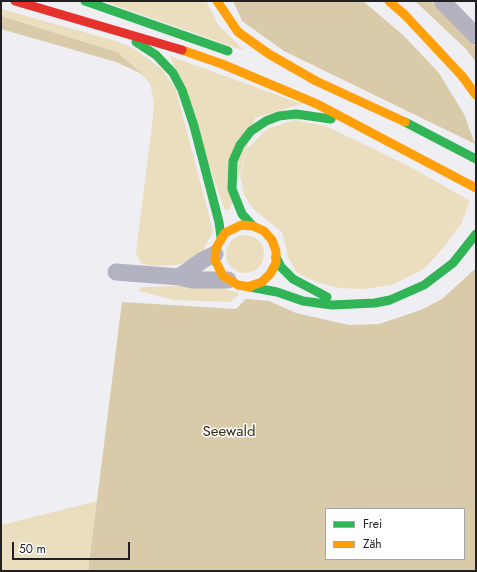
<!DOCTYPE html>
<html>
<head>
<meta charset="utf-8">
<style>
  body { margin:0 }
  #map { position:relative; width:477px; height:572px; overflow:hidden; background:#eeeef3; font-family:Jost,sans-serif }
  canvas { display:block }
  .frame { position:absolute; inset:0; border:2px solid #212124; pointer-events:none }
  .legend { position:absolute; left:325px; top:508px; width:140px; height:52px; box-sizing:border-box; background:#fff; border:1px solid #a6a6a7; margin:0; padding:5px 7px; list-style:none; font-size:12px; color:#212124 }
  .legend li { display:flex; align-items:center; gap:8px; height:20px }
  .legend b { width:20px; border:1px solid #a6a6a7 }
  .scale { position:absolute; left:12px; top:542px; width:118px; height:18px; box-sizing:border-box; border:2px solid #212124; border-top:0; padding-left:5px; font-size:12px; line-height:14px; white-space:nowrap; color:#212124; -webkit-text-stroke:3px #fff; paint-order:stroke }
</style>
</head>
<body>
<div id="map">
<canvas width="477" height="572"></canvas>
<div class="frame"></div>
<ul class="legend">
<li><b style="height:5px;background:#30b455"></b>Frei</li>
<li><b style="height:5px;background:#ff9f0a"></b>Zäh</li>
</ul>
<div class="scale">50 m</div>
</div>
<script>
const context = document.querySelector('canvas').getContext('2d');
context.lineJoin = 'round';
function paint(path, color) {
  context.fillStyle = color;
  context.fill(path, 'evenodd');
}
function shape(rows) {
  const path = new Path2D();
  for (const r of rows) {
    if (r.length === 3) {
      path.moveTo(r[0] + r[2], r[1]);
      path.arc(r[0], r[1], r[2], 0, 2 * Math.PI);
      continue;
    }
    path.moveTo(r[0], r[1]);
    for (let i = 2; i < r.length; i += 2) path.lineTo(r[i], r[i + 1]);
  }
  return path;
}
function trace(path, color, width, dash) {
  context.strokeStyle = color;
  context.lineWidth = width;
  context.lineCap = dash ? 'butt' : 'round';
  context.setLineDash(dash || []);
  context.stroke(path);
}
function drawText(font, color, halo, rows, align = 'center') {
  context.font = font + ' Jost,sans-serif';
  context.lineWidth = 3;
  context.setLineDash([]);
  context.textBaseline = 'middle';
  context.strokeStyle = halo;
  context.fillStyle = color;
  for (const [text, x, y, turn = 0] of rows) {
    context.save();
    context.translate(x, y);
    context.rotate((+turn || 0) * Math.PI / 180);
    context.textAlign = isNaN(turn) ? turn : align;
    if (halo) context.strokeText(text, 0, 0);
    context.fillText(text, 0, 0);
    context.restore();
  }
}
paint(shape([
  [103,1,206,1,219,26,245,51],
  [1,9,116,41,133,48,162,69,176,90,213,231,202,253,190,260,177,265,156,266,142,264,139,260,136,253,153,117,154,103,150,83,117,52,1,16],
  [170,56,302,104,255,118,230,209,225,210],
  [294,120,326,126,407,165,470,201,461,224,445,246,425,268,392,285,364,289,340,288,316,282,297,273,288,257,282,232,254,210,244,195,240,176,247,149,267,129],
  [245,254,19],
  [215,285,240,294,230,302,173,300,140,291,139,289,142,287],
  [97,501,88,571,1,571,1,525]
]), '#ebdebf');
paint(shape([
  [233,1,363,1,403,35,439,73,464,114,475,144,284,51,242,21],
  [415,1,431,1,476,47,476,62,466,49],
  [1,16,117,52,142,74,116,62,1,29],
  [476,268,476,571,88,571,122,302,236,309,246,299,269,301,296,313,349,325,379,324,421,310,442,299],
  [326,509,464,509,464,559,326,559]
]), '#d9cba9');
trace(shape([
  [442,1,476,36],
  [116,272,179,277,192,280,228,280],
  [179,277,203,260,215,254]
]), '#b3b2c0', 17);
trace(shape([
  [85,1,228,51],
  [136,42,156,55,173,73,182,90,194,126,219,222,221,237],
  [405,122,476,159],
  [253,226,242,214,232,189,233,161,240,145,251,131,266,121,279,116,296,114,331,119],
  [276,257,281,267,293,279,327,297],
  [250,287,277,292,303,301,332,305,375,303,390,300,424,285,453,263,476,234]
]), '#30b455', 9);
trace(shape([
  [217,1,238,32,269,54,316,81,405,122],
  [389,1,405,15,462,76,476,95],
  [182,50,222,64,317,104,476,188],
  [250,287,238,285,223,276,215,260,216,248,225,233,241,225,253,226,264,231,272,240,276,251,276,263,270,274,262,282,250,286]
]), '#ff9f0a', 9);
trace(shape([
  [15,1,182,50]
]), '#e5322d', 9);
drawText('15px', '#372c0e', '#fff', [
  ["Seewald",229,432]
]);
</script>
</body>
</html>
